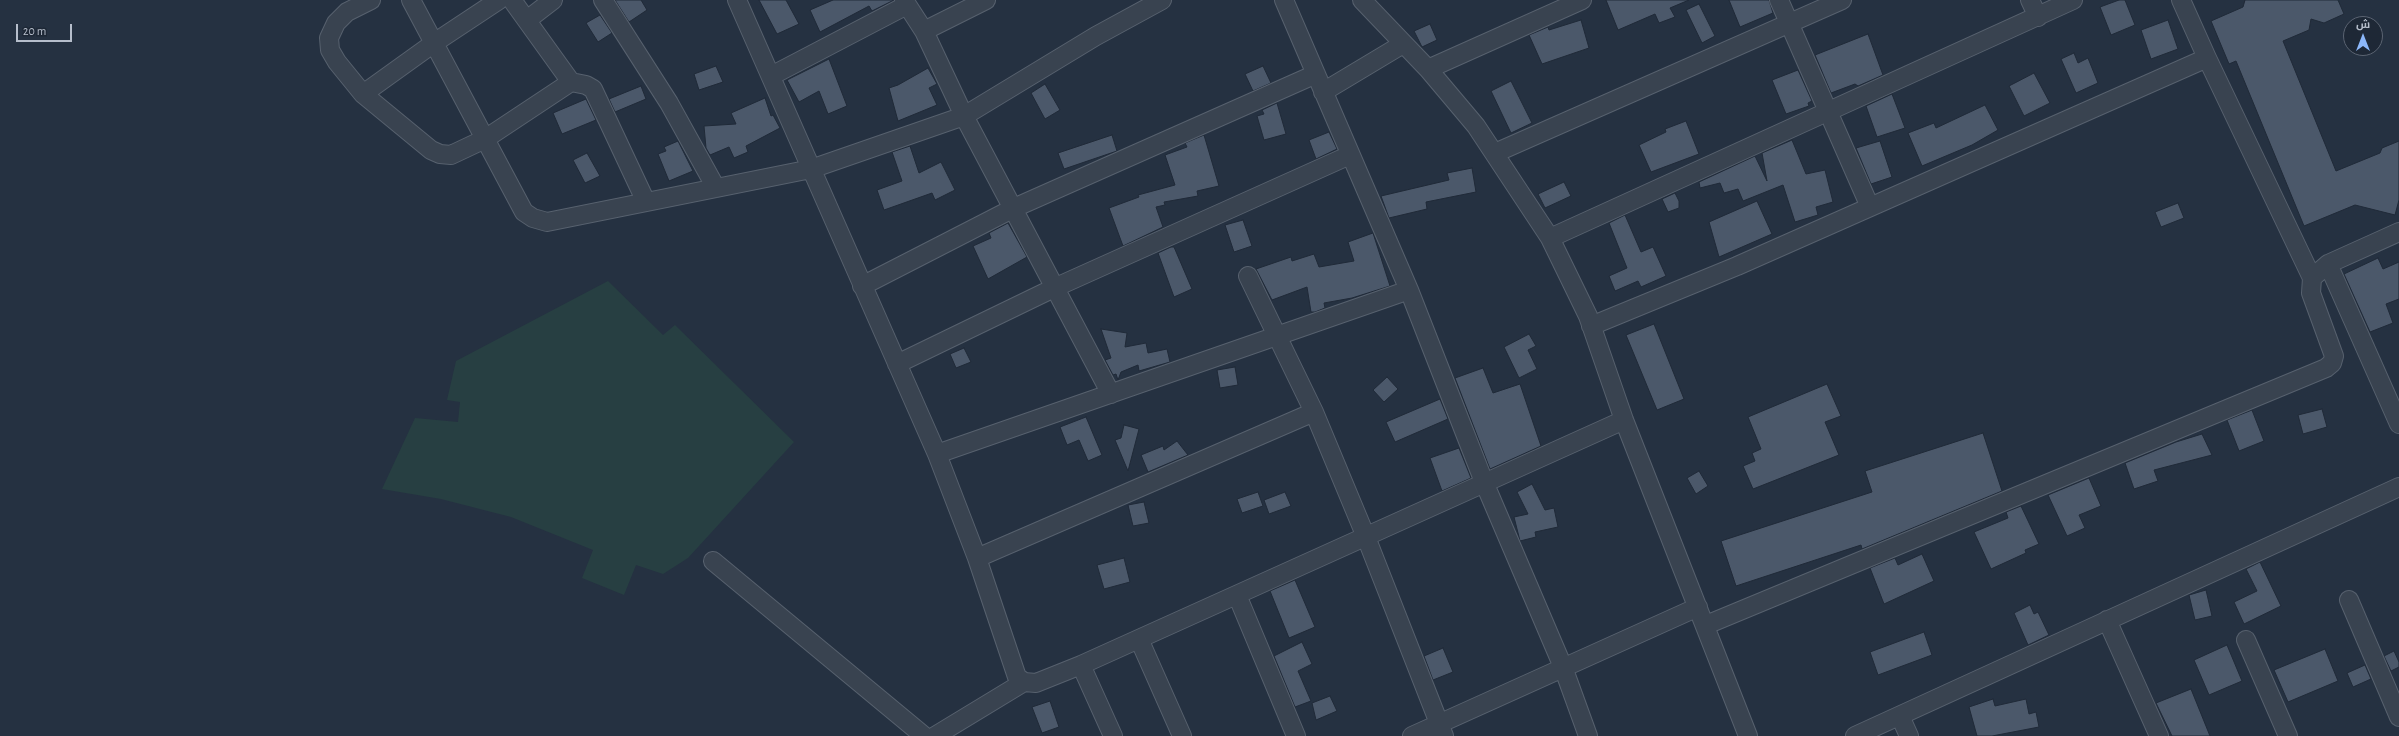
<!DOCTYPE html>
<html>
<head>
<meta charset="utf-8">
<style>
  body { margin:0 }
  #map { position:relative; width:2399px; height:736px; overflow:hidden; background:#253141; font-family:"Alegreya Sans",Cairo,sans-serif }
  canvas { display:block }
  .north { position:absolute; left:2343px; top:16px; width:40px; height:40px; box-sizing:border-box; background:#1e2836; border:1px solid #5b6472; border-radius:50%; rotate:0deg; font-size:11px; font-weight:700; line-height:16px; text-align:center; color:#b6becb }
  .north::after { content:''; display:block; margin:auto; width:14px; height:18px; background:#8cb7f9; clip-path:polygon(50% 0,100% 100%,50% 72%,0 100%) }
  .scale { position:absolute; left:16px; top:24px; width:56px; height:18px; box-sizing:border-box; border:2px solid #b6becb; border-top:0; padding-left:5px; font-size:12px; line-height:14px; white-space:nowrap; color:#b6becb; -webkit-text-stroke:3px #1e2836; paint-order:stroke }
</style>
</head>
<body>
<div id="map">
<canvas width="2399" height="736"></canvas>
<div class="north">ش</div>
<div class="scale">20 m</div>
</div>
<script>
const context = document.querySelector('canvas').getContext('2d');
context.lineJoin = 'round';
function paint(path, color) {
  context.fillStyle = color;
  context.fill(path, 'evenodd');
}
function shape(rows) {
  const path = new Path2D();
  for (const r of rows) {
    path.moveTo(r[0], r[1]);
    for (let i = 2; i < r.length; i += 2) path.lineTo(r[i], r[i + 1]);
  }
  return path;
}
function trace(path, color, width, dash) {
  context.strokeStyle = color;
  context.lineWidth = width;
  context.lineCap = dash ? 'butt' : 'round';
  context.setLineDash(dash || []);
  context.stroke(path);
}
paint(shape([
  [608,281,663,335,675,325,794,442,688,558,663,574,636,565,624,595,582,578,593,550,511,517,441,499,382,489,415,418,458,422,460,402,447,400,456,361]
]), '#273f42');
const building = shape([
  [615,0,641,0,647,10,629,22,615,0],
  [759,0,786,0,799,24,777,34,759,0],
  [833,0,894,0,872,11,869,6,820,32,810,10,833,0],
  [1606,0,1689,0,1670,8,1675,17,1659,23,1655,14,1618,30,1606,0],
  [1729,0,1769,0,1773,13,1740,27,1729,0],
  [2119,0,2125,0,2135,25,2111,35,2100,7,2119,0],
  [2245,0,2338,0,2344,14,2324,23,2311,19,2309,30,2283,41,2336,171,2380,153,2382,148,2399,141,2399,200,2395,215,2355,205,2304,226,2236,61,2229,64,2211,21,2243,7,2245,0],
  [1699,4,1715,36,1702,43,1686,10,1699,4],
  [600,15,612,33,598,42,586,23,600,15],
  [1581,20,1589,48,1542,64,1529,35,1548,27,1549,30,1581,20],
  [2168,20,2178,49,2151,59,2141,30,2168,20],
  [1430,24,1437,40,1422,47,1414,31,1430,24],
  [1868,34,1883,75,1858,86,1855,84,1831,93,1815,55,1868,34],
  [2074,53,2078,63,2088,58,2098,83,2076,93,2061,59,2074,53],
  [829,59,847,106,828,114,819,91,799,102,787,80,829,59],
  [716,66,723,82,699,90,694,74,716,66],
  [1263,66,1271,83,1253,91,1245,74,1263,66],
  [928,68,937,84,929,88,937,105,898,121,889,88,898,85,928,68],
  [1798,70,1812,101,1808,103,1809,106,1786,114,1772,80,1798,70],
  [2034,73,2050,103,2024,116,2009,86,2034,73],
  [1511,81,1532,123,1511,133,1491,91,1511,81],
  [1045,84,1060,110,1045,119,1031,93,1045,84],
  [641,86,646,99,615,112,609,99,641,86],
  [1892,94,1905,128,1877,137,1866,106,1892,94],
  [765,98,771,116,773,115,780,128,746,146,748,152,734,158,729,147,710,155,706,148,704,126,736,124,731,113,765,98],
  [586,99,596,120,562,134,553,113,586,99],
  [1277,103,1286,134,1264,140,1257,116,1264,114,1262,110,1277,103],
  [1985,105,1998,130,1972,145,1922,166,1908,133,1934,123,1936,128,1985,105],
  [1686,121,1699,154,1651,172,1639,145,1666,132,1665,129,1686,121],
  [1329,132,1337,149,1316,159,1309,140,1329,132],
  [1112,135,1117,151,1064,169,1058,153,1112,135],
  [1204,135,1219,186,1197,191,1198,196,1164,202,1165,205,1156,207,1163,227,1123,246,1109,208,1139,197,1138,195,1175,185,1165,155,1187,147,1185,143,1204,135],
  [1792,140,1806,174,1825,170,1833,202,1816,207,1818,215,1795,222,1783,185,1743,201,1738,189,1724,193,1720,183,1700,188,1699,182,1755,156,1767,181,1762,153,1792,140],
  [678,141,693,171,669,181,658,154,666,151,664,147,678,141],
  [1880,141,1892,177,1871,184,1856,148,1880,141],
  [910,146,919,173,941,162,955,190,935,200,932,193,884,210,877,190,902,181,892,152,910,146],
  [587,153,600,176,585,183,573,160,587,153],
  [1472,168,1476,192,1426,202,1427,209,1389,218,1381,196,1449,180,1447,173,1472,168],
  [1564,182,1571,196,1545,208,1538,194,1564,182],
  [1675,193,1679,201,1679,208,1668,212,1662,199,1675,193],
  [1757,201,1772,234,1719,257,1709,222,1757,201],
  [2178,203,2184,218,2161,227,2155,212,2178,203],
  [1625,215,1641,252,1653,247,1666,276,1641,287,1638,281,1615,291,1609,276,1627,268,1609,223,1625,215],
  [1243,220,1252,246,1234,252,1225,225,1243,220],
  [1008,223,1027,257,988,279,973,246,991,238,989,233,1008,223],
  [1373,233,1390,286,1352,298,1324,303,1325,308,1315,312,1311,312,1307,287,1272,300,1256,269,1291,257,1292,261,1314,254,1319,267,1354,261,1348,242,1373,233],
  [1171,247,1174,247,1192,289,1174,297,1158,253,1171,247],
  [2378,258,2383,269,2399,262,2399,299,2386,304,2393,323,2370,332,2344,274,2378,258],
  [1654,324,1684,399,1657,410,1626,335,1654,324],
  [1101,329,1127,333,1125,347,1146,343,1148,353,1167,349,1170,362,1139,371,1138,365,1121,372,1118,380,1116,374,1113,375,1105,360,1111,358,1101,329],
  [1529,334,1536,346,1528,350,1537,369,1519,378,1504,347,1529,334],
  [964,348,971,362,956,368,950,354,964,348],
  [1235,367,1238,385,1220,388,1217,370,1235,367],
  [1483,368,1493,393,1520,384,1541,446,1490,469,1455,378,1483,368],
  [1387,377,1398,389,1384,402,1373,390,1387,377],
  [1827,384,1841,416,1825,422,1839,455,1753,489,1743,466,1755,461,1752,453,1761,449,1748,417,1827,384],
  [1440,399,1448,419,1395,442,1386,422,1440,399],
  [2322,409,2327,427,2303,434,2298,415,2322,409],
  [2252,410,2264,441,2239,451,2227,420,2252,410],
  [1086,417,1102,455,1088,461,1079,440,1067,445,1060,427,1086,417],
  [1124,425,1139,429,1128,471,1115,440,1121,438,1124,425],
  [1983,433,2002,491,1862,549,1861,545,1736,586,1721,541,1872,492,1865,471,1983,433],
  [2202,434,2212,455,2154,470,2158,481,2134,489,2125,463,2176,442,2202,434],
  [1177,441,1188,455,1148,472,1141,455,1163,446,1164,450,1177,441],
  [1459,448,1471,478,1442,491,1430,458,1459,448],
  [1699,471,1708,486,1696,494,1687,478,1699,471],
  [2089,478,2101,506,2079,515,2085,528,2067,536,2048,495,2089,478],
  [1532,484,1545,510,1554,508,1558,527,1535,532,1536,537,1520,541,1514,517,1528,514,1517,492,1532,484],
  [1258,492,1263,506,1242,513,1237,499,1258,492],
  [1285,492,1291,506,1269,514,1264,500,1285,492],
  [1144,502,1149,523,1133,526,1128,505,1144,502],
  [2021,506,2039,544,2025,550,2026,553,1991,569,1974,532,2008,518,2006,512,2021,506],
  [1922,554,1934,581,1884,604,1870,568,1895,558,1898,565,1922,554],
  [1124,558,1130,582,1104,589,1097,565,1124,558],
  [2260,562,2281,606,2244,624,2234,602,2257,591,2246,569,2260,562],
  [1295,580,1315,627,1289,638,1270,591,1295,580],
  [2206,590,2212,616,2195,620,2189,595,2206,590],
  [2030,605,2034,614,2038,612,2049,635,2028,645,2014,613,2030,605],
  [1924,632,1932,655,1878,675,1870,652,1924,632],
  [1302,642,1312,664,1298,671,1311,701,1295,707,1274,656,1302,642],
  [2227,645,2242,681,2209,695,2194,660,2227,645],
  [1443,648,1453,672,1433,680,1424,656,1443,648],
  [2325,649,2338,681,2288,702,2274,670,2325,649],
  [2394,651,2399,662,2399,667,2391,671,2384,656,2394,651],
  [2365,665,2371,679,2353,687,2347,673,2365,665],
  [2191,689,2210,736,2172,736,2156,703,2191,689],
  [1330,696,1337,711,1316,720,1312,703,1330,696],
  [1993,699,1995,706,2026,699,2029,714,2036,712,2039,727,1992,736,1977,736,1969,707,1993,699],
  [1050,701,1059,727,1042,733,1032,707,1050,701]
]);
paint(building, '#4b586a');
trace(building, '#202a38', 1);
const street = shape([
  [371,0,347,12,336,23,329,38,330,50,337,62,363,94,431,150,440,154,451,155,485,139,571,82],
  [411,0,524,212,533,218,547,222,811,169,964,116,1096,36,1162,0],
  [512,0,571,82,586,85,593,89,646,202],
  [603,0,669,103,716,188],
  [737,0,937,454,977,558,1017,677,1024,682,1036,683,1081,665,1624,420],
  [904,0,924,31,964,116,1111,394],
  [1284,0,1409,290,1484,482,1563,667,1588,736],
  [1362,0,1428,69,1476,126,1550,238,1588,316,1624,420,1748,736],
  [1779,0,1870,207],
  [2030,0,2038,17],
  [527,20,553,0],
  [924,31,986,0],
  [2207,58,2312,278],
  [1428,69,1582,0],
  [771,76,907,5],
  [1323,92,1403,44],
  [363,94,434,43,499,0],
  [1495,153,1842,0],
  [1550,238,2073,0],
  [2328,264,2399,424],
  [1248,276,1314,412,1366,537,1444,736],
  [862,286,1014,208,1316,74],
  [1591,326,1737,266,2207,58,2181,0],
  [897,364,1054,288,1350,155],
  [937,454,1409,290],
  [977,558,1314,412],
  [713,561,924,736],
  [1237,595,1296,736],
  [2349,600,2399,717],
  [2107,620,2159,736],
  [1706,625,2326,368,2332,363,2334,356,2311,293,2312,278,2328,264,2399,232],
  [1139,639,1182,736],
  [2246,640,2288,736],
  [1081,665,1113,736],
  [1900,716,1909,736],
  [935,736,1024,682],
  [1412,736,1698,607],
  [1855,736,2399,487]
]);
trace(street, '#57616e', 20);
trace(street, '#394350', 18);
</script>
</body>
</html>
